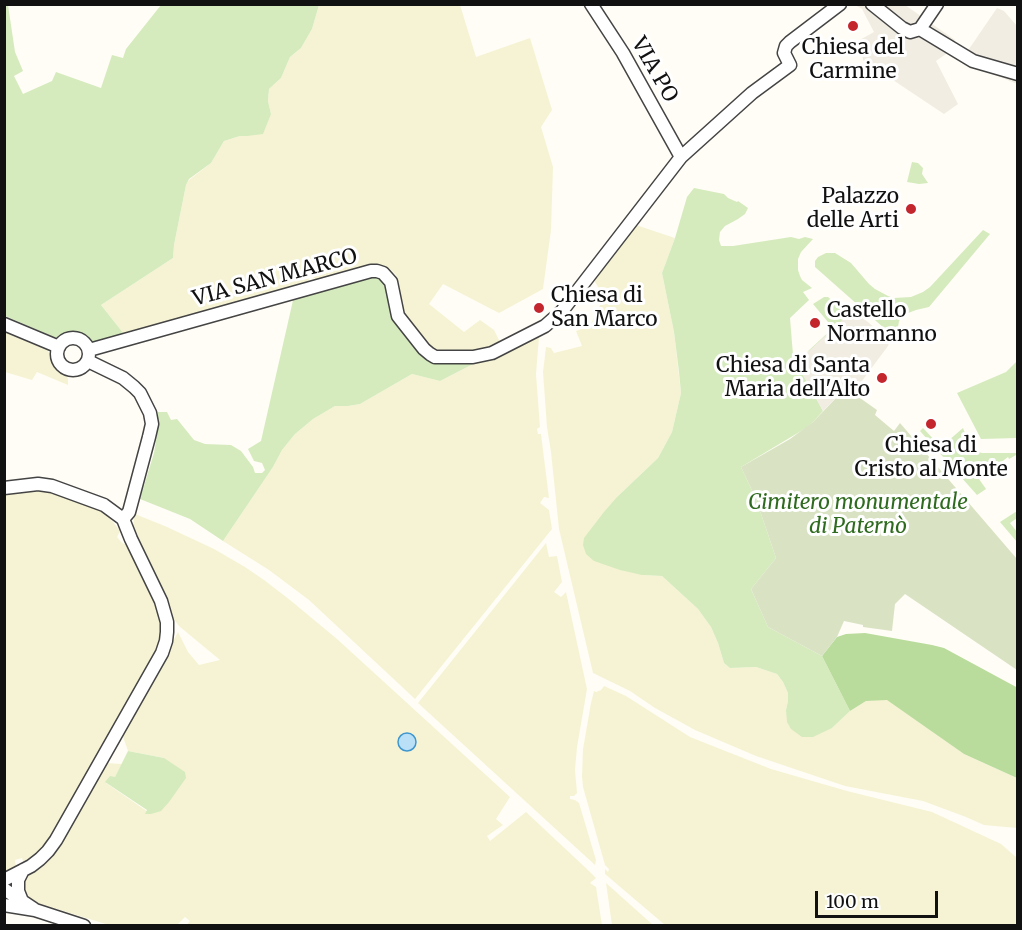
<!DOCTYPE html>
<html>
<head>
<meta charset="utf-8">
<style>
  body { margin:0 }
  #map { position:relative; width:1022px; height:930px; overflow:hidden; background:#fffdf5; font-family:Merriweather,serif }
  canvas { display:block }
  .frame { position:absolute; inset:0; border:6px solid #111; pointer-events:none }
  .scale { position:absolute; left:815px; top:891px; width:123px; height:27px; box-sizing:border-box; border:3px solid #111; border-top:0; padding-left:8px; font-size:18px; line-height:21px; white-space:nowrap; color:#111; -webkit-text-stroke:4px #fff; paint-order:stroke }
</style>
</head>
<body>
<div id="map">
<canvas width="1022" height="930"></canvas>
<div class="frame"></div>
<div class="scale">100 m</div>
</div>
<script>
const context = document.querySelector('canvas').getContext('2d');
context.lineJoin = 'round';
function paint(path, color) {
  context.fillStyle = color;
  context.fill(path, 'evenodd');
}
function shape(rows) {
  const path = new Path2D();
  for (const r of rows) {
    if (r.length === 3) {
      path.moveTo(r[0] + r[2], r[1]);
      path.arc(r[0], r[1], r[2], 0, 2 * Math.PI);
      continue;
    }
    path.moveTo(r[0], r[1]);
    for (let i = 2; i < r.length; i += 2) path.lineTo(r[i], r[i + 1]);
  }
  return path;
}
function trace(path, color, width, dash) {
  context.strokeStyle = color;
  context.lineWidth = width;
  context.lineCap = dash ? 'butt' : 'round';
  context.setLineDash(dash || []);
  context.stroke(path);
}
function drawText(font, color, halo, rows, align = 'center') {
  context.font = font + ' Merriweather,serif';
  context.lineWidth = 6;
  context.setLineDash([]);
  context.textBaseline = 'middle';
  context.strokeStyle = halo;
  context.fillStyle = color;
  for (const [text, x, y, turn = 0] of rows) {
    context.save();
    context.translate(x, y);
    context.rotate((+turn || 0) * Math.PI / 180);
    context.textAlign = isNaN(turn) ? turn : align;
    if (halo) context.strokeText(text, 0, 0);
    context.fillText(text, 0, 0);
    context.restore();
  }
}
paint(shape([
  [319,5,460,5,476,57,530,38,552,110,541,127,553,167,551,230,543,289,499,313,443,284,429,304,464,332,480,320,494,330,501,344,482,351,438,352,428,346,403,313,399,284,396,275,390,269,382,266,372,265,317,281,312,276,309,277,308,284,124,334,101,305,173,258,174,245,186,185,189,180,211,163,224,141,240,136,247,136,271,114,268,101,269,89,281,78,290,57,301,48,312,29],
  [636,225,675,238,662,273,674,332,681,393,672,432,658,458,617,497,642,575,662,576,698,609,711,627,718,643,724,663,730,668,756,667,777,674,783,682,788,693,788,701,786,710,832,728,850,711,866,701,887,699,964,754,1017,778,1017,828,984,825,966,817,923,801,845,786,756,756,695,730,655,708,630,691,593,673,559,529,551,452,547,427,543,372,546,347,551,348,554,353,582,346,576,331,590,326,604,297,594,280],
  [4,332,47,350,51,355,56,366,60,371,66,375,68,379,68,385,37,372,32,380,5,372],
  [536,334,539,337,536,374,540,427,537,429,538,434,541,434,549,498,544,497,540,503,549,510,552,529,415,699,309,600,269,570,223,541,273,467,282,450,295,434,313,419,335,406,348,406,360,404,412,374,440,381,477,362,487,360],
  [39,490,49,491,100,509,109,517,120,531,117,537,122,543,127,545,160,613,162,625,161,637,157,650,52,835,35,855,24,864,22,858,15,860,16,867,5,872,5,493],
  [135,514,167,527,214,549,245,567,264,580,290,600,337,639,510,797,496,819,503,825,487,836,490,841,526,812,589,871,596,878,590,883,596,887,602,925,186,926,190,921,185,917,177,925,109,925,31,901,26,897,21,888,25,876,34,871,54,854,106,763,122,764,115,777,106,783,151,814,164,758,128,751,122,734,178,632,188,652,199,665,220,660,179,626,173,618,137,538,133,525],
  [546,543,549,557,557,556,562,582,554,592,561,597,566,592,587,689,577,747,575,770,577,793,574,796,570,796,570,799,575,800,579,803,596,860,595,865,418,703],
  [604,686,626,696,690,737,771,769,847,791,932,812,1001,844,1017,858,1017,925,665,925,605,874,605,869,608,872,609,869,605,865,583,787,582,776,583,749,591,703,594,691,596,692,601,690],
  [606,883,653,925,612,925]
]), '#f6f3d4');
paint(shape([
  [5,5,8,5,15,52,23,71,14,76,23,94,52,81,56,72,101,88,112,55,123,58,126,49,161,5,319,5,312,29,301,48,290,57,281,78,269,89,268,101,271,114,263,134,247,136,240,136,224,141,211,163,189,179,186,185,174,245,173,258,101,305,124,334,97,342,92,342,82,334,76,332,69,333,59,337,54,337,5,316],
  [912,162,918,163,923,168,922,174,928,183,919,184,907,182],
  [694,188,724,194,728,198,737,202,738,201,748,208,745,214,738,219,725,226,720,232,719,240,721,246,733,246,791,237,799,239,805,237,813,239,801,252,798,259,798,270,800,276,802,280,812,288,803,292,809,300,790,318,793,355,823,411,813,422,806,428,741,467,756,499,776,558,751,589,768,627,822,656,850,711,832,728,813,737,802,737,791,729,787,722,786,710,788,701,788,693,783,682,777,674,756,667,730,668,724,663,718,643,711,627,698,609,662,576,642,575,620,570,594,561,586,554,583,545,584,538,604,512,617,497,658,458,672,432,681,393,679,372,674,332,662,273,675,238,687,197],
  [983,230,990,234,929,307,916,310,903,315,899,321,898,327,900,329,893,336,815,267,815,261,818,257,826,253,835,253,851,263,869,284,875,289,888,296,894,298,911,297,923,292,930,287],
  [368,278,377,278,384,281,387,290,392,319,420,355,432,364,477,362,440,381,412,374,360,404,348,406,335,406,313,419,295,434,282,450,273,467,223,541,190,519,140,499,154,453,158,429,158,412,167,412,171,420,177,419,194,440,205,444,231,445,241,451,253,467,255,473,262,473,265,470,262,463,254,461,248,449,261,441,294,296],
  [824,297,828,297,865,329,807,352,833,328,813,304],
  [1017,361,1017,438,981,439,957,393,1006,372],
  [923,428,941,447,963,428,971,448,975,451,982,453,1017,453,1017,456,1016,455,1009,459,1008,457,979,479,986,489,977,495,920,431],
  [1017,511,1017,518,1010,523,1017,532,1017,542,1000,522],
  [128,751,164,758,185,772,186,778,169,802,161,811,151,814,145,814,147,810,105,782,110,776,115,777]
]), '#d5ebbd');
paint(shape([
  [865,633,932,645,944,648,1018,688,1017,778,964,754,887,700,866,701,850,711,822,656,837,637,846,634]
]), '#b9dc9c');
paint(shape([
  [853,393,877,410,875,415,894,431,900,423,1017,559,1017,670,905,594,895,604,892,631,863,627,863,625,844,621,837,637,822,656,768,627,751,589,776,558,756,499,741,467,790,439,813,422,836,398]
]), '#d9e3c4');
paint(shape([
  [855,5,905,5,955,40,946,54,936,61,958,104,944,114,863,60,862,51,856,42,874,32,862,9],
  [997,8,1004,11,1017,26,1017,84,964,62,969,49],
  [853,310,890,340,888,346,853,393,836,398,823,411,796,363]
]), '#f1ede2');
const water = shape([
  [407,742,9]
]);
paint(water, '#b9e0f7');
trace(water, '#3f96cf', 1.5);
const minor = shape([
  [591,4,623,53,681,157],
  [872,4,902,28,910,32,920,29,937,4],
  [920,29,973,61,1018,74],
  [4,324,59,347],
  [73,354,16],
  [89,350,371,271,377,271,383,273,391,282,398,316,424,349,430,354,435,357,473,357,492,353,545,326,562,311,681,157,752,93,790,65,784,53,786,46,790,42,840,4],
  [88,361,123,378,134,387,140,393,150,413,152,424,149,437,129,512,123,519],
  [4,488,38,484,52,486,104,505,123,519,131,539,161,601,167,622,167,632,166,641,162,653,56,840,48,851,40,859,31,866,4,880],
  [23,870,18,880,18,891,22,901,34,909],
  [4,889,22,901],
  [4,905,35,910,84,926]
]);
trace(minor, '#444', 15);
trace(minor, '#fff', 12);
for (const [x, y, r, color] of [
  [853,26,6,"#c4262e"],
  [911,209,6,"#c4262e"],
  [539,308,6,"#c4262e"],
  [815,323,6,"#c4262e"],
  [882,378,6,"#c4262e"],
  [931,424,6,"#c4262e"]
]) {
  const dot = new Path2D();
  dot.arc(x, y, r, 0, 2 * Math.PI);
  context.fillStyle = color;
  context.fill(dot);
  trace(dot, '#fff', 2);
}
drawText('21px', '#111', '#fff', [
  ["Chiesa del",853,48],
  ["Carmine",853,72],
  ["Palazzo",899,197,"right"],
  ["delle Arti",899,221,"right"],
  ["Chiesa di",551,296,"left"],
  ["San Marco",551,320,"left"],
  ["Castello",827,311,"left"],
  ["Normanno",827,335,"left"],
  ["Chiesa di Santa",870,366,"right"],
  ["Maria dell'Alto",870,390,"right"],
  ["Chiesa di",931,446],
  ["Cristo al Monte",931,470]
]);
drawText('21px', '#111', '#fff', [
  ["VIA PO",654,70,60],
  ["VIA SAN MARCO",275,278,-15]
]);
drawText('italic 21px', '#2f6b1f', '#fff', [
  ["Cimitero monumentale",858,503],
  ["di Paternò",858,527]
]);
</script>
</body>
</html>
